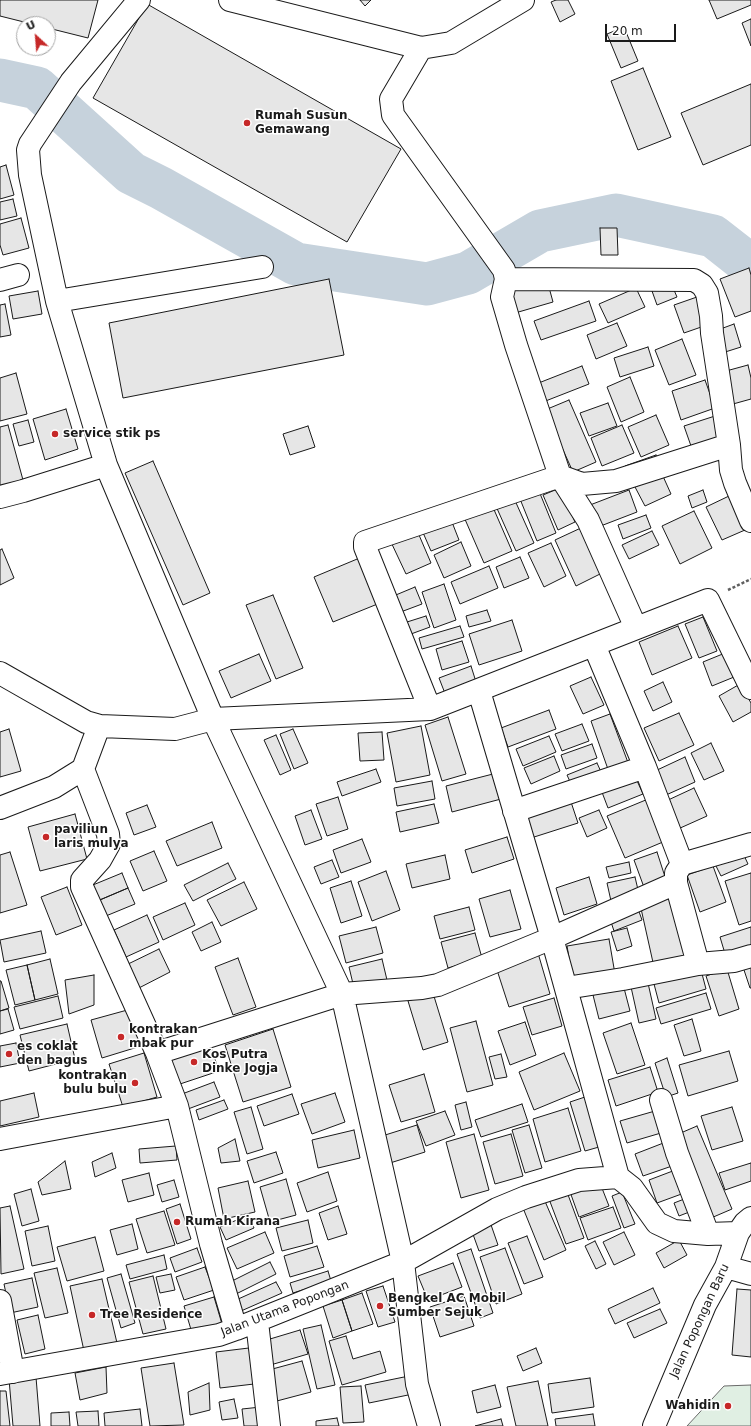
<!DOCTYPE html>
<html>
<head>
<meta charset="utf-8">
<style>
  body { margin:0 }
  #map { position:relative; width:751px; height:1426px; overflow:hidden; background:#fff; font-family:"DejaVu Sans",sans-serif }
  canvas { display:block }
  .north { position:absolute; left:16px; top:16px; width:40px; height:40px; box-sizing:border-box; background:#fff; border:1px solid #a3a3a3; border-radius:50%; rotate:334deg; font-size:11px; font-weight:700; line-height:16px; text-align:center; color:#1a1a1a }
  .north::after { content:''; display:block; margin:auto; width:14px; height:18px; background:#c62828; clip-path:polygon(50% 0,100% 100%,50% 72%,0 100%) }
  .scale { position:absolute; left:605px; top:24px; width:71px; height:18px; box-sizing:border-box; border:2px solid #1a1a1a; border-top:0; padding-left:5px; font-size:12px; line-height:14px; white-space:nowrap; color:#1a1a1a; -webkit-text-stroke:3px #fff; paint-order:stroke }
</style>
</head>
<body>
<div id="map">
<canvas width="751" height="1426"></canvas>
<div class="north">U</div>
<div class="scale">20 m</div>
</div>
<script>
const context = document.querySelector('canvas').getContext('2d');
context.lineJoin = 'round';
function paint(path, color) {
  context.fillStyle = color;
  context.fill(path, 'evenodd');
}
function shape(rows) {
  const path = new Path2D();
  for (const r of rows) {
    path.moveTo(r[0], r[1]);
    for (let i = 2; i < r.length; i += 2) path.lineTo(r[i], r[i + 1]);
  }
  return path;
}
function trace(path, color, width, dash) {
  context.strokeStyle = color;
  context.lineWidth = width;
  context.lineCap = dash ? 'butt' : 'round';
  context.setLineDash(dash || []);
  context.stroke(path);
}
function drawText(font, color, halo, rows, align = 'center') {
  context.font = font + ' "DejaVu Sans",sans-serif';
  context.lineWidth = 3;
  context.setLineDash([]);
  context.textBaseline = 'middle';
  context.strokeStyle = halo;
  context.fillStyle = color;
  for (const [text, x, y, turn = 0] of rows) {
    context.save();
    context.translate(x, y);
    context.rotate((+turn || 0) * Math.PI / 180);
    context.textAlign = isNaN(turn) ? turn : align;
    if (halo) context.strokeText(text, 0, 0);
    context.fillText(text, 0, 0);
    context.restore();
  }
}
const green = shape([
  [751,1385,751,1426,687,1426,724,1386,751,1385]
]);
paint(green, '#e0efe3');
trace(green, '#6a6a6a', 1);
trace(shape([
  [0,80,37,88,131,173,161,188,296,264,427,284,468,273,540,231,616,215,713,236,751,266]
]), '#c6d2dc', 43);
const building = shape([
  [0,0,98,0,88,38,48,28,48,24,32,24,0,16,0,0],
  [360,0,371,0,365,6,360,0],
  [556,0,568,0,575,14,560,22,551,2,556,0],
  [709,0,751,0,751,5,717,19,709,0],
  [147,4,401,149,347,242,93,98,147,4],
  [751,19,751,46,742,23,751,19],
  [624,27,638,61,621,68,607,34,624,27],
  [643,68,671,137,638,150,611,81,643,68],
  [751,84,751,145,703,165,681,113,751,84],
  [6,165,14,195,0,199,0,167,6,165],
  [13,199,17,216,0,220,0,202,13,199],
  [21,218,29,248,3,255,0,245,0,224,21,218],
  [600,228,617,228,618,255,601,255,600,228],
  [749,268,751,275,751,311,735,317,720,279,749,268],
  [329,279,344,355,123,398,109,323,329,279],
  [547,280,553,302,515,313,509,291,547,280],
  [671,283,677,297,657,305,652,291,671,283],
  [636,288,645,307,608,323,599,304,636,288],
  [38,291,42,314,13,319,9,296,38,291],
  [697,297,707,325,684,333,674,305,697,297],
  [589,301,596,321,541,340,534,321,589,301],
  [5,304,11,335,0,337,0,305,5,304],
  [617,323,627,346,596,359,587,335,617,323],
  [734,324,741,347,722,353,715,331,734,324],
  [682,339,696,375,669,385,655,350,682,339],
  [648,347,654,366,620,377,614,358,648,347],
  [748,365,751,378,751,399,733,404,726,371,748,365],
  [582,366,589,384,543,402,536,384,582,366],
  [16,373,27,414,0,421,0,378,16,373],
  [630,377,644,412,621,422,607,387,630,377],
  [705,380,715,408,681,420,672,391,705,380],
  [569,400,596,462,573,472,545,410,569,400],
  [608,403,617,426,589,436,580,413,608,403],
  [66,409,78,449,45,460,33,419,66,409],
  [656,415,669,445,641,457,628,427,656,415],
  [715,416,722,436,691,446,684,426,715,416],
  [28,420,34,442,19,446,13,424,28,420],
  [8,425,23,480,0,486,0,427,8,425],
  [622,425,634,453,602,466,591,438,622,425],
  [308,426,315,447,290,455,283,434,308,426],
  [656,455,658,460,628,470,625,466,656,455],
  [153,461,210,593,183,605,125,473,153,461],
  [662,474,671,494,645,506,635,487,662,474],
  [560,488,575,522,558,530,543,495,560,488],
  [629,490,637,512,598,527,590,505,629,490],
  [703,490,707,502,692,508,688,496,703,490],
  [539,491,556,533,537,541,520,499,539,491],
  [513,496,534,543,516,551,495,504,513,496],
  [729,496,745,530,722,540,706,507,729,496],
  [492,505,512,551,484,563,464,517,492,505],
  [694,511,712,548,680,564,662,526,694,511],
  [646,515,651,528,623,539,618,525,646,515],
  [450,517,459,540,431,551,421,528,450,517],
  [583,527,604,572,576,586,555,540,583,527],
  [416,528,431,563,406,574,390,540,416,528],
  [652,531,659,545,629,559,622,545,652,531],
  [461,542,471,566,444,578,434,555,461,542],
  [551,543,566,576,544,587,528,553,551,543],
  [2,549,14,578,0,585,0,550,2,549],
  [362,557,380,603,333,622,314,577,362,557],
  [520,557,529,578,504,588,496,567,520,557],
  [489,566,498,588,460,604,451,582,489,566],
  [444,584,456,620,434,628,422,592,444,584],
  [415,587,422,604,398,613,391,597,415,587],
  [273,595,303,668,276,679,246,605,273,595],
  [487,610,491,621,469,627,466,616,487,610],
  [426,616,430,627,411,634,407,622,426,616],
  [703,617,717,651,699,658,685,624,703,617],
  [512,620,522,651,479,665,469,634,512,620],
  [460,626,464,637,422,649,419,638,460,626],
  [678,626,692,658,652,675,639,642,678,626],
  [462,641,469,662,442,670,436,649,462,641],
  [730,651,739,675,712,686,703,662,730,651],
  [259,654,271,681,231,698,219,671,259,654],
  [471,666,477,685,446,696,439,678,471,666],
  [591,677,604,705,583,714,570,686,591,677],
  [663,682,672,702,653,711,644,691,663,682],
  [740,684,751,703,751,712,733,722,719,696,740,684],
  [549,710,556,729,508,747,501,728,549,710],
  [679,713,694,745,659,761,644,728,679,713],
  [610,714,630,768,610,775,591,721,610,714],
  [448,717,466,774,442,781,425,725,448,717],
  [582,724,589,741,562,751,555,734,582,724],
  [421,726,430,775,396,782,387,733,421,726],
  [9,729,21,771,0,777,0,732,9,729],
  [293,729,308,763,294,769,280,734,293,729],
  [382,732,384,760,360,761,358,733,382,732],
  [276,735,291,770,280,775,264,740,276,735],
  [549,736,556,752,523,766,516,749,549,736],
  [711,743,724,771,704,780,691,753,711,743],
  [592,744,597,758,566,769,561,755,592,744],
  [554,756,560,771,531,784,524,768,554,756],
  [685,757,695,782,666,795,655,771,685,757],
  [597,763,602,774,572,786,567,775,597,763],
  [376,769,381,782,342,796,337,782,376,769],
  [493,774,501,799,452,812,446,786,493,774],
  [634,774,643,794,608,808,600,787,634,774],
  [432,781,435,799,397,806,394,788,432,781],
  [694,788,707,816,678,829,666,801,694,788],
  [569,796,578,823,531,838,522,811,569,796],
  [338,797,348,829,327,836,316,804,338,797],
  [653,797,670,839,625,858,607,816,653,797],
  [434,804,439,823,400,832,396,812,434,804],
  [147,805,156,827,134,835,126,813,147,805],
  [311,810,322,839,305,845,295,816,311,810],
  [599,810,607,828,587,837,579,818,599,810],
  [75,814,87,859,40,871,28,827,75,814],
  [212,822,222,848,177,866,166,841,212,822],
  [507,837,514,859,472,873,465,850,507,837],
  [362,839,371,862,341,873,333,850,362,839],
  [741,849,748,864,721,876,714,862,741,849],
  [154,851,167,881,143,891,130,861,154,851],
  [10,852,27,905,0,913,0,855,10,852],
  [657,852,667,883,645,890,634,860,657,852],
  [445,855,450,879,412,888,406,864,445,855],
  [332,860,339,877,321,884,314,867,332,860],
  [629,862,631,873,609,878,606,867,629,862],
  [228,863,236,879,193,901,184,885,228,863],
  [713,866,726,902,700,912,687,875,713,866],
  [386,871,400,910,372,921,358,882,386,871],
  [122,873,128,888,95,902,88,887,122,873],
  [751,873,751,921,739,925,725,881,751,873],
  [589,877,597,904,564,915,556,888,589,877],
  [635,877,639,894,611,901,607,883,635,877],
  [351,881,362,916,341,923,330,888,351,881],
  [244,882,257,909,221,926,207,900,244,882],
  [67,887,82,925,56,935,41,897,67,887],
  [128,888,135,904,101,918,95,902,128,888],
  [510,890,521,929,490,937,479,899,510,890],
  [674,896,689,958,654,967,640,904,674,896],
  [185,903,195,925,163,940,153,917,185,903],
  [637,906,642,920,614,931,609,916,637,906],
  [469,907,475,930,440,939,434,916,469,907],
  [147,915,159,942,126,957,114,930,147,915],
  [212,922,221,942,201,951,192,932,212,922],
  [376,927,383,953,346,963,339,936,376,927],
  [751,927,751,949,726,957,720,937,751,927],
  [627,928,632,946,617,951,611,932,627,928],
  [41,931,46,953,4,962,0,940,41,931],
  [475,933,482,958,448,968,441,942,475,933],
  [609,939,615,974,573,981,567,946,609,939],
  [159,949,170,972,135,990,124,966,159,949],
  [538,953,550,994,509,1007,496,967,538,953],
  [238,958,256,1007,233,1015,215,967,238,958],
  [50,959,58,994,35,1000,27,965,50,959],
  [382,959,387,980,354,988,349,967,382,959],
  [751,964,751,988,750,988,743,967,751,964],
  [27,965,35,1000,15,1005,6,970,27,965],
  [727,969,739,1009,719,1016,706,976,727,969],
  [701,970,706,989,659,1003,654,984,701,970],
  [94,975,94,1005,69,1014,65,980,94,975],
  [0,981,1,981,9,1008,0,1011,0,981],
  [648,983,656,1019,639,1023,631,987,648,983],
  [624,988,630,1011,599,1019,593,995,624,988],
  [433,993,448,1042,423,1050,408,1001,433,993],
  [706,993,711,1009,661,1024,656,1008,706,993],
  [58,996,63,1018,20,1029,14,1007,58,996],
  [554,998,562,1026,532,1035,523,1007,554,998],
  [8,1009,14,1030,0,1034,0,1011,8,1009],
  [131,1009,141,1046,102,1058,91,1020,131,1009],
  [692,1019,701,1051,684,1056,674,1025,692,1019],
  [476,1021,493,1085,467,1092,450,1028,476,1021],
  [525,1022,536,1055,510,1065,498,1031,525,1022],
  [631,1023,645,1065,617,1074,603,1033,631,1023],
  [67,1024,75,1059,29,1071,20,1035,67,1024],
  [273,1029,291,1087,243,1102,225,1045,273,1029],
  [209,1041,219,1071,174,1086,164,1057,209,1041],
  [16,1043,20,1063,0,1067,0,1046,16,1043],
  [729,1051,738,1081,688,1096,679,1065,729,1051],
  [144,1053,157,1097,123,1107,109,1064,144,1053],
  [564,1053,580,1091,534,1110,519,1072,564,1053],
  [501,1054,507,1077,495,1079,489,1057,501,1054],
  [667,1058,678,1093,666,1097,655,1063,667,1058],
  [650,1067,658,1092,616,1106,608,1080,650,1067],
  [424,1074,435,1112,401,1122,389,1085,424,1074],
  [214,1082,220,1097,188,1109,182,1094,214,1082],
  [34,1093,39,1117,0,1126,0,1101,34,1093],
  [335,1093,345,1122,312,1134,301,1104,335,1093],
  [292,1094,299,1114,264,1126,257,1106,292,1094],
  [591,1095,606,1145,585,1151,570,1102,591,1095],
  [224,1100,228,1109,199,1120,196,1110,224,1100],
  [466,1102,472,1127,461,1130,455,1105,466,1102],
  [522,1104,528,1122,481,1137,475,1120,522,1104],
  [251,1107,263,1149,247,1154,234,1112,251,1107],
  [732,1107,743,1141,712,1150,701,1116,732,1107],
  [568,1108,581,1151,545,1162,533,1119,568,1108],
  [445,1111,455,1135,426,1146,416,1121,445,1111],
  [655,1111,661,1133,627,1143,620,1121,655,1111],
  [417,1125,425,1152,390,1163,382,1136,417,1125],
  [529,1125,542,1168,525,1173,512,1130,529,1125],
  [697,1126,732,1209,711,1218,676,1135,697,1126],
  [354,1130,360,1158,318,1168,312,1140,354,1130],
  [474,1134,489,1190,461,1198,446,1142,474,1134],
  [511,1134,523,1176,495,1184,483,1142,511,1134],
  [235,1139,240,1161,221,1163,218,1148,235,1139],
  [666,1142,675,1165,643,1176,635,1154,666,1142],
  [176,1146,177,1160,140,1163,139,1149,176,1146],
  [276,1152,283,1173,254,1183,247,1161,276,1152],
  [112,1153,116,1168,95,1177,92,1162,112,1153],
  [65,1161,71,1189,42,1195,38,1182,65,1161],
  [751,1163,751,1181,725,1190,719,1173,751,1163],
  [678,1169,687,1192,657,1203,649,1180,678,1169],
  [328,1172,337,1201,307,1212,297,1183,328,1172],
  [149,1173,154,1195,128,1202,122,1180,149,1173],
  [598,1178,609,1206,579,1217,569,1189,598,1178],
  [286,1179,296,1215,270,1222,260,1187,286,1179],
  [174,1180,179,1197,162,1202,157,1185,174,1180],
  [248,1181,255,1212,224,1219,218,1188,248,1181],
  [31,1189,39,1221,22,1226,14,1194,31,1189],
  [567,1192,584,1238,566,1244,549,1199,567,1192],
  [622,1192,635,1224,624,1228,612,1196,622,1192],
  [692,1196,697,1209,679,1216,674,1203,692,1196],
  [544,1199,566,1250,544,1260,523,1208,544,1199],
  [180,1204,191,1239,177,1244,166,1209,180,1204],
  [10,1206,24,1269,1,1274,0,1208,10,1206],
  [338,1206,347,1234,328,1240,319,1213,338,1206],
  [613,1207,621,1228,588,1240,580,1218,613,1207],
  [164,1211,175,1245,147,1253,136,1219,164,1211],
  [249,1215,254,1228,226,1240,220,1227,249,1215],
  [489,1219,498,1245,479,1251,470,1226,489,1219],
  [308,1220,313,1243,282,1251,276,1228,308,1220],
  [132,1224,138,1249,117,1255,110,1230,132,1224],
  [48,1226,55,1261,32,1266,25,1231,48,1226],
  [265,1232,274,1253,237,1269,227,1248,265,1232],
  [624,1232,635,1255,614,1265,603,1242,624,1232],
  [527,1236,543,1277,524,1284,508,1243,527,1236],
  [95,1237,104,1271,67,1281,57,1247,95,1237],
  [679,1240,687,1255,664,1268,656,1253,679,1240],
  [595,1241,606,1264,596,1269,585,1246,595,1241],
  [317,1246,324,1267,290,1277,284,1256,317,1246],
  [197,1248,202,1262,175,1272,170,1258,197,1248],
  [505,1248,522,1294,496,1304,480,1257,505,1248],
  [471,1249,493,1313,480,1318,457,1254,471,1249],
  [164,1255,167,1269,130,1279,126,1265,164,1255],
  [270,1262,276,1274,234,1295,228,1283,270,1262],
  [453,1263,462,1287,428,1300,418,1276,453,1263],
  [205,1267,214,1290,184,1300,176,1277,205,1267],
  [57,1268,68,1313,45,1318,34,1273,57,1268],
  [328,1271,331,1281,293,1293,290,1283,328,1271],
  [121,1274,135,1323,121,1328,107,1278,121,1274],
  [171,1274,175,1290,160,1293,156,1277,171,1274],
  [153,1276,166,1329,143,1334,129,1282,153,1276],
  [32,1278,38,1307,10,1313,4,1284,32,1278],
  [102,1279,117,1343,84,1351,70,1286,102,1279],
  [276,1282,282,1293,241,1311,236,1300,276,1282],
  [383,1286,395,1322,378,1327,366,1291,383,1286],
  [653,1288,660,1303,615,1324,608,1309,653,1288],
  [737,1289,751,1290,751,1357,732,1355,737,1289],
  [362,1293,373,1324,352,1331,342,1300,362,1293],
  [464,1296,474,1326,440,1337,430,1307,464,1296],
  [214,1297,222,1324,192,1333,184,1306,214,1297],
  [342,1300,352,1331,333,1338,323,1306,342,1300],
  [660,1309,667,1323,634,1338,627,1323,660,1309],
  [38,1315,45,1349,25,1354,17,1320,38,1315],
  [321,1325,335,1385,317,1389,303,1329,321,1325],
  [300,1330,308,1354,267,1366,260,1342,300,1330],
  [346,1336,353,1359,380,1351,386,1372,342,1385,329,1341,346,1336],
  [249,1348,254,1384,220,1388,216,1352,249,1348],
  [536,1348,542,1363,523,1371,517,1356,536,1348],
  [302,1361,311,1392,273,1402,265,1371,302,1361],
  [174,1363,184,1425,150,1426,141,1368,174,1363],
  [106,1367,107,1393,80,1400,75,1373,106,1367],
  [409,1376,413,1394,369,1403,365,1385,409,1376],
  [36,1377,40,1426,13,1426,9,1379,36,1377],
  [590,1378,594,1407,552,1413,548,1384,590,1378],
  [538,1381,548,1426,516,1426,507,1387,538,1381],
  [209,1383,210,1410,190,1415,188,1392,209,1383],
  [495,1385,501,1407,477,1413,472,1391,495,1385],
  [361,1386,364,1422,343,1423,340,1387,361,1386],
  [0,1391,6,1391,10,1426,0,1426,0,1391],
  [234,1399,238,1418,222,1420,219,1402,234,1399],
  [261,1407,264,1426,244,1426,242,1409,261,1407],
  [140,1409,142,1426,105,1426,104,1413,140,1409],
  [98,1411,99,1426,78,1426,76,1412,98,1411],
  [69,1412,70,1426,51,1426,51,1413,69,1412],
  [593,1414,595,1426,556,1426,555,1419,593,1414],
  [337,1418,339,1426,316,1426,316,1421,337,1418],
  [501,1419,503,1426,475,1426,501,1419]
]);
paint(building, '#e6e6e6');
trace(building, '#1a1a1a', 1);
const minor = shape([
  [139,0,71,82,30,144,28,150,30,175,57,301,106,465,213,719,342,994,403,1262,417,1384,429,1426],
  [230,0,421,48,451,43,523,0],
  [421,48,391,99,393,115,504,270,506,279,502,297,516,345,560,476,365,542,365,547,430,709],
  [506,279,694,280,702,285,707,293,711,316,712,333,729,445,731,470,735,483,751,521],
  [0,280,18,275],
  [57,301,262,267],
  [0,497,23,491,106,465],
  [636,628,588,520,560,476,582,484,616,481,729,445],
  [594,645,645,767,682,864,676,873,676,883,698,964],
  [0,673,86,722,100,726,175,729,213,719,430,709,708,600,751,688],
  [479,691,552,938,618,1177],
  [83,769,108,834,109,844,100,860,82,880,82,887,157,1053,177,1106,211,1244,236,1329],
  [0,808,54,787,83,769,99,726],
  [514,811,645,767],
  [682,864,751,844],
  [566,988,623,979,698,964,734,961,751,956],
  [157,1053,342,994,422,988,438,985,552,938,676,883],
  [661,1100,677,1153,708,1234],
  [0,1139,177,1106],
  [726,1267,751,1274],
  [0,1301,13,1372],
  [257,1322,269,1426],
  [0,1374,219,1335,236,1329,403,1262,497,1209,526,1197,579,1180,618,1177,632,1188,657,1223,674,1231,708,1234,738,1233],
  [654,1426,705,1305,726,1267,738,1233,745,1223,751,1218]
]);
trace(minor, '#1a1a1a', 24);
trace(shape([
  [728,590,751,579]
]), '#5f5f5f', 2.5, [3, 2]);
trace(minor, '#fff', 22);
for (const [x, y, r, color] of [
  [247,123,4,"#c62828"],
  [55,434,4,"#c62828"],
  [46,837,4,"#c62828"],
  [121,1037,4,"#c62828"],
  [9,1054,4,"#c62828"],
  [194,1062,4,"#c62828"],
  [135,1083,4,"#c62828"],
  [177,1222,4,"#c62828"],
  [380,1306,4,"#c62828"],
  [92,1315,4,"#c62828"],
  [728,1406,4,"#c62828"]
]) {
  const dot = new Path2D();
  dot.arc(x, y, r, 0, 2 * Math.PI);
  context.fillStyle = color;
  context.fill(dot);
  trace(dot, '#fff', 1.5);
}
drawText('bold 12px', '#1a1a1a', '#fff', [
  ["Rumah Susun",255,116],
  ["Gemawang",255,130],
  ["service stik ps",63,434],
  ["paviliun",54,830],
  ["laris mulya",54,844],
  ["kontrakan",129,1030],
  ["mbak pur",129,1044],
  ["es coklat",17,1047],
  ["den bagus",17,1061],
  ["Kos Putra",202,1055],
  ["Dinke Jogja",202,1069],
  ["kontrakan",127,1076,"right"],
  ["bulu bulu",127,1090,"right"],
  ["Rumah Kirana",185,1222],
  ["Bengkel AC Mobil",388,1299],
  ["Sumber Sejuk",388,1313],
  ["Tree Residence",100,1315],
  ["Wahidin",720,1406,"right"]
], 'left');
drawText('12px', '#1a1a1a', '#fff', [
  ["Jalan Utama Popongan",285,1309,-21],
  ["Jalan Popongan Baru",700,1321,-65]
]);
</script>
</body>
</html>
